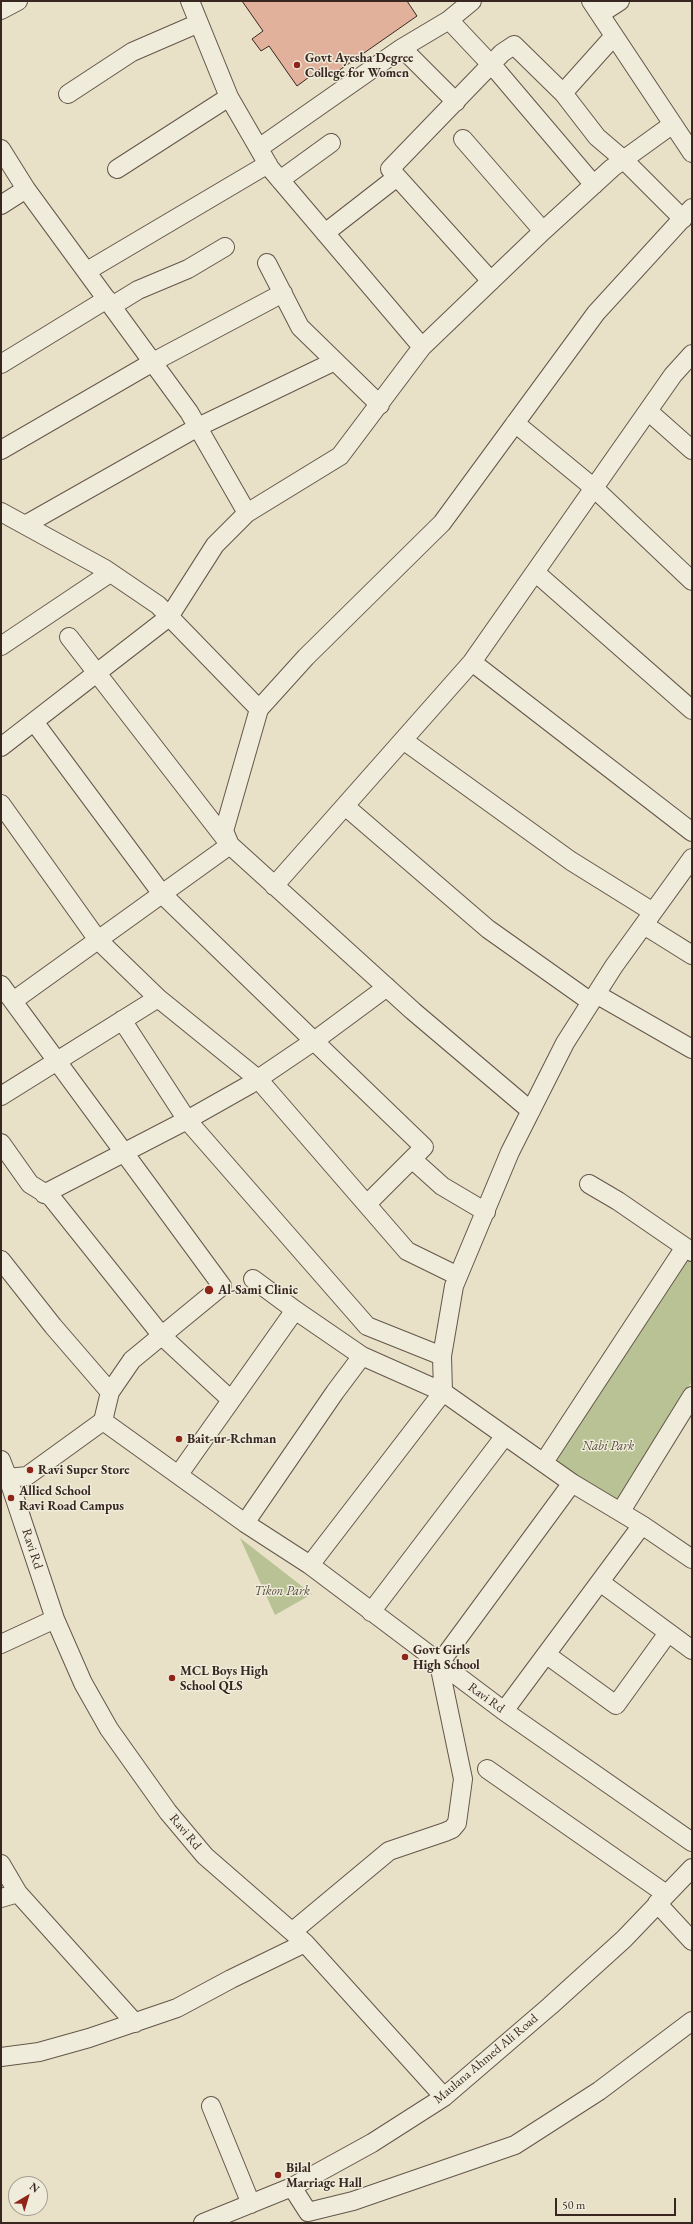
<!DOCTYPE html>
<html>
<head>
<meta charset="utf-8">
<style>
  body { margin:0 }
  #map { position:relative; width:693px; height:2224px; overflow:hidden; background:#e8e1c7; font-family:"EB Garamond",serif }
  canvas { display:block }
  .frame { position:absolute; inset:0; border:2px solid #382721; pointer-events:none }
  .north { position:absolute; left:8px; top:2176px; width:40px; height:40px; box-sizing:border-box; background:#f0ecdb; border:1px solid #a69d91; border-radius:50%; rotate:38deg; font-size:11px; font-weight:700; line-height:16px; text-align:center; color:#382721 }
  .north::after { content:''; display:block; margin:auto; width:14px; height:18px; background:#8f2418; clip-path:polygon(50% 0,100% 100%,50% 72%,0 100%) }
  .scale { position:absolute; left:555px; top:2198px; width:121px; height:18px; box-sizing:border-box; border:2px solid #382721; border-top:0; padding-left:5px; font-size:12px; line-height:14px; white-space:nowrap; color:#382721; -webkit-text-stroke:3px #f0ecdb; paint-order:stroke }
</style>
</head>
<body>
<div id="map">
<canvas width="693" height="2224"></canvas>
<div class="frame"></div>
<div class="north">N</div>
<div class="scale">50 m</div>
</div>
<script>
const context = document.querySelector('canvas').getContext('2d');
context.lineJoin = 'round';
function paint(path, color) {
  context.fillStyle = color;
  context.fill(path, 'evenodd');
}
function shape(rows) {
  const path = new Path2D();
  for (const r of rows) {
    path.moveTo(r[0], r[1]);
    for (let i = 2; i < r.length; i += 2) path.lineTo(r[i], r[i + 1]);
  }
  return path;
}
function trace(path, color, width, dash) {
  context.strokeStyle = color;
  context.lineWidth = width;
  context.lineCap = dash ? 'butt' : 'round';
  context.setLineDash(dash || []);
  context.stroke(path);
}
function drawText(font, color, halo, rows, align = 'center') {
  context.font = font + ' "EB Garamond",serif';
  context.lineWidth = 3;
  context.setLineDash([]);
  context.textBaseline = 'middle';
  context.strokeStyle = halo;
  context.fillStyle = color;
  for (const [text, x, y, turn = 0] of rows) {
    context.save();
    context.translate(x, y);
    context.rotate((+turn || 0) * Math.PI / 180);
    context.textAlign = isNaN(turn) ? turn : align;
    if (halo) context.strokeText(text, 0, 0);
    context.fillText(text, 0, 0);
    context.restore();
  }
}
paint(shape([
  [685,1255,692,1260,692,1381,615,1506,553,1462],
  [240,1538,312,1594,275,1615]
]), '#b8c294');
const building = shape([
  [242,1,407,1,417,16,331,76,324,66,297,86,269,46,261,51,252,39,263,31,242,1]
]);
paint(building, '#e1b19b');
trace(building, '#382721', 1);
const minor = shape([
  [190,1,229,97,270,168,422,347],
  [591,1,692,153],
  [1,10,18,1],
  [600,14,620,1],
  [449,20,498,72,594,185],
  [402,48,456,102],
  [563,93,614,36],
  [68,94,132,52,199,23],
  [463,139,543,231],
  [259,148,402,48,449,20,472,1],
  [1,149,26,189,189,412,247,513],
  [117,169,229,97],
  [280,180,331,143],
  [1,205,26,189],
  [325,233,397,177],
  [267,263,300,327,380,405],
  [87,271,268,164],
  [491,281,390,169,502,53,514,45,563,93,597,137,624,160,683,219],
  [112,306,138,290,188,269,225,247],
  [1,364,107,299],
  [648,411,692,450],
  [515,423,594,488,692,581],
  [1,450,153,362,283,293],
  [1,512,105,569,158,605,259,709,224,831,230,845,413,1011,531,1111],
  [25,525,198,427,335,361],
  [535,572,692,710],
  [1,646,110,573],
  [472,662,692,832],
  [259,709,306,657,442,523,596,313,692,208],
  [35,723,162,894,314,1041,249,1085,187,1120,44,1194],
  [403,740,571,861,653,912],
  [1,747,169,617,215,545,247,513,340,456,422,347,543,231,612,168,673,124],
  [1,804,98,940,158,998,258,1079,407,1251,458,1276],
  [345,806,488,929,591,1002],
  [274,886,472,662,673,375,692,354],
  [644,925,692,955],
  [1,985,222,1286,132,1360,110,1392,103,1421],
  [596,994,692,1049],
  [13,1001,230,845,69,637],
  [122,1020,187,1120,367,1326,442,1356],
  [1,1096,158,998],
  [1,1143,30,1184,51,1197,162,1336,230,1399],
  [412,1159,442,1186,486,1212],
  [589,1184,618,1201,685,1247],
  [367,1204,424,1147,314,1041,387,987],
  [1,1260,53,1326,110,1392],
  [253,1279,295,1310,362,1356,443,1392,572,1483,642,1525],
  [1,1460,8,1478,1,1478],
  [544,1462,685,1247,692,1252],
  [179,1474,295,1310],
  [621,1511,692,1396],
  [245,1523,335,1392,362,1356],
  [310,1565,443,1392,442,1356,454,1286,510,1152,565,1043,614,966,692,858],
  [600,1582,692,1650],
  [371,1612,504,1437],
  [1,1644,55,1619],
  [547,1655,616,1705,668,1633],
  [504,1711,642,1525,692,1559],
  [487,1769,666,1894],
  [1,1864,18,1893,135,2023],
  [1,1898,18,1893],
  [657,1903,692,1941],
  [293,1931,389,1851,445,1832,452,1829,457,1823,463,1779,439,1664,572,1483],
  [1,2057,39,2052,89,2038,177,2008,231,1979,305,1943],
  [444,2097,305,1943,205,1856,168,1812,109,1729,83,1683,55,1619,8,1478,27,1476,103,1421,245,1523,310,1565,504,1711,692,1842],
  [211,2106,251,2204],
  [292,2187,308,2212,353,2201,515,2145,599,2091,692,2021],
  [203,2223,292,2187,372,2143,444,2097,550,2006,624,1939,692,1868]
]);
trace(minor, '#64564a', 20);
trace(minor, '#f0ecdb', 18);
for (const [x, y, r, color] of [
  [297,65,4,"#8f2418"],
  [209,1290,5,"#8f2418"],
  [179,1439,4,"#8f2418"],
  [30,1470,4,"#8f2418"],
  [11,1498,4,"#8f2418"],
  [405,1657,4,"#8f2418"],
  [172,1678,4,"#8f2418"],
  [278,2175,4,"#8f2418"]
]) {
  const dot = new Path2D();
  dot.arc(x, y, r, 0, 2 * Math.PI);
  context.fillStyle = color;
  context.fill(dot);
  trace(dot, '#f0ecdb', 1.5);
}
drawText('bold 13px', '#382721', '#f0ecdb', [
  ["Govt Ayesha Degree",305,58],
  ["College for Women",305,73],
  ["Al-Sami Clinic",218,1290],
  ["Bait-ur-Rehman",187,1439],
  ["Ravi Super Store",38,1470],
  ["Allied School",19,1491],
  ["Ravi Road Campus",19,1506],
  ["Govt Girls",413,1650],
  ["High School",413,1665],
  ["MCL Boys High",180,1671],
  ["School QLS",180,1686],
  ["Bilal",286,2168],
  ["Marriage Hall",286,2183]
], 'left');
drawText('italic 13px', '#584e3e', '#f0ecdb', [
  ["Nabi Park",608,1446],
  ["Tikon Park",282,1591]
]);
drawText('13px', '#382721', '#f0ecdb', [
  ["Ravi Rd",32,1549,72],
  ["Ravi Rd",486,1698,36],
  ["Ravi Rd",185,1832,50],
  ["Maulana Ahmed Ali Road",486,2059,-40]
]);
</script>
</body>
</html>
